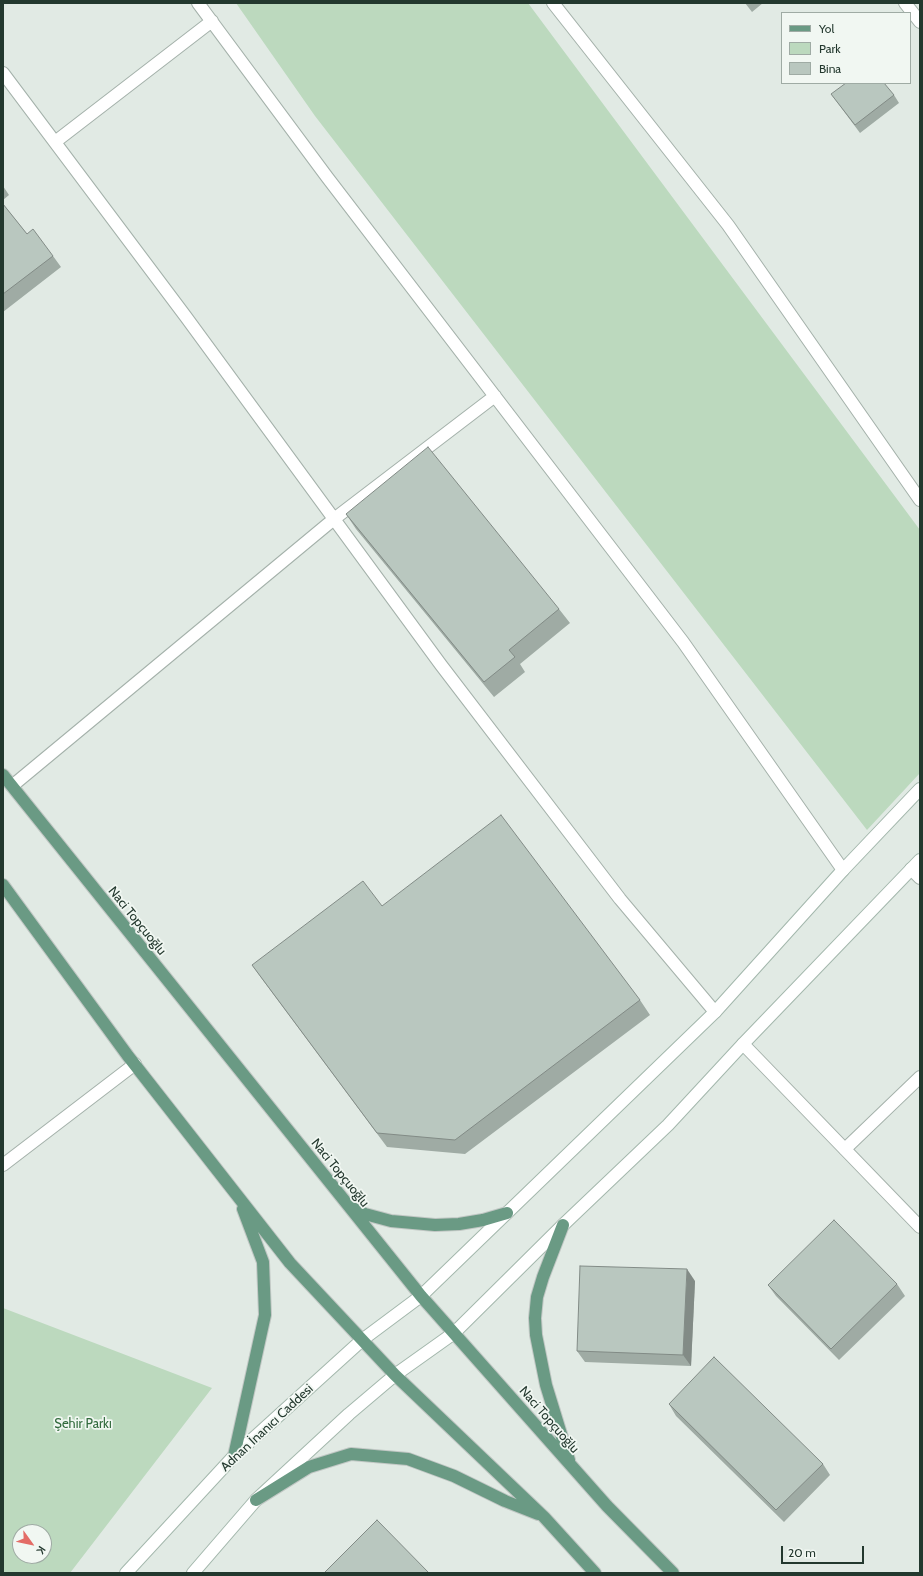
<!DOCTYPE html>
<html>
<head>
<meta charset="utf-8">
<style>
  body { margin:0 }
  #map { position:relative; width:923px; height:1576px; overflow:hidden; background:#e1eae4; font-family:Cabin,sans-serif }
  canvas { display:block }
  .frame { position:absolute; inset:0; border:4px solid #23382e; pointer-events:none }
  .legend { position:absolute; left:781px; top:12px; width:130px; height:72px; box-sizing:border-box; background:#f1f7f2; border:1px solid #9faba4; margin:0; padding:5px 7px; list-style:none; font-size:12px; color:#23382e }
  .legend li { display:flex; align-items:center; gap:8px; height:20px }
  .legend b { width:20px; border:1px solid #9faba4 }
  .north { position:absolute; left:12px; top:1524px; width:40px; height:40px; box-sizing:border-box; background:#f1f7f2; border:1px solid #9faba4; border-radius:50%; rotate:123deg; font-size:11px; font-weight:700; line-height:16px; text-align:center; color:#23382e }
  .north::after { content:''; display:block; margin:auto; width:14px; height:18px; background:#e36c66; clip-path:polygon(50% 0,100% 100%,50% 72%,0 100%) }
  .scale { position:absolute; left:781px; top:1546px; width:83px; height:18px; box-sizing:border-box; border:2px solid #23382e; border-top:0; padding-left:5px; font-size:12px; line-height:14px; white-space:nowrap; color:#23382e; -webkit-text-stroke:3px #f1f7f2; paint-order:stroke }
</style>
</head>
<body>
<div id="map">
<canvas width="923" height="1576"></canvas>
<div class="frame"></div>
<ul class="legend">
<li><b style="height:5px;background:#6a9a84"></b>Yol</li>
<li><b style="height:11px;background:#bcd9be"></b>Park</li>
<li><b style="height:11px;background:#b9c7bf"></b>Bina</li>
</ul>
<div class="north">K</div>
<div class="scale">20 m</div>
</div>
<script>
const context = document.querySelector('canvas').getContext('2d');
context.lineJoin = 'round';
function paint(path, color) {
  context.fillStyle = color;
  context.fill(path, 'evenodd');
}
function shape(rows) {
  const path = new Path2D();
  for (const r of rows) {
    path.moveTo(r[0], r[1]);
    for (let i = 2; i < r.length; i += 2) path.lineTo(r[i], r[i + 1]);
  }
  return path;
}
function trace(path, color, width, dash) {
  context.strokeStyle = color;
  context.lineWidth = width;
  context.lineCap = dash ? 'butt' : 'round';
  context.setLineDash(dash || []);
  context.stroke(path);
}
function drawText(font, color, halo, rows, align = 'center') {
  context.font = font + ' Cabin,sans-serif';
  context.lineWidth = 3.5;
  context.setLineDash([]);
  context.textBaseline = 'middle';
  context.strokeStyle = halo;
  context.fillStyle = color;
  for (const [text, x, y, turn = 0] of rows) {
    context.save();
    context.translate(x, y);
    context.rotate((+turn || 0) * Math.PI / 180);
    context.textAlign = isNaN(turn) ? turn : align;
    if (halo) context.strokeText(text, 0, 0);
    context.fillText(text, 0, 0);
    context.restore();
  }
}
paint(shape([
  [236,3,528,3,920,530,920,773,867,830,315,116],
  [3,1308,212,1388,70,1573,3,1573],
  [20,1532,44,1532,44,1556,20,1556]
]), '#bcd9be');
const lane = shape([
  [911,869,920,878],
  [845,1149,920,1077]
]);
const street = shape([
  [198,3,327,177,683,642,843,870],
  [553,3,728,225,920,500],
  [905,3,920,22],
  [3,73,186,317,441,665,620,899,715,1012],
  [55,142,212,21],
  [12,786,334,519,495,396],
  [743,1044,920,1227],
  [3,1165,135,1064]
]);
const secondary = shape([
  [126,1573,234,1456,362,1340,421,1296,715,1012,843,870,920,789],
  [193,1573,256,1500,349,1414,395,1375,454,1333,563,1225,668,1125,743,1044,920,860]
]);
const primary = shape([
  [3,775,421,1296,607,1506,673,1573],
  [3,885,128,1056,290,1263,395,1375,544,1517,595,1573],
  [352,1208,365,1214,391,1221,435,1225,459,1224,483,1220,507,1213],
  [563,1225,543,1277,537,1297,535,1318,536,1335,546,1385,569,1460],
  [234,1456,265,1315,263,1262,243,1209],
  [256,1500,309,1467,351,1454,408,1459,454,1476,505,1501,538,1514]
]);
trace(lane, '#a4b1aa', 14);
trace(street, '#a4b1aa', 14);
trace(secondary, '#a3b7ac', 14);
trace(primary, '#c1c7c4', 14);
trace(lane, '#fff', 12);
trace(street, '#fff', 12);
trace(secondary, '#fff', 12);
trace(primary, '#6a9a84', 12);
paint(shape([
  [745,3,763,3,752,12],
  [831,94,894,95,899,103,860,133],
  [3,186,9,195,3,200],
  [3,204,27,234,53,256,61,267,3,312],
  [346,514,559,609,570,623,520,664,525,672,494,697,356,529],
  [382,906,640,1000,650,1015,465,1154,387,1147,262,979,252,965],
  [695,1281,691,1366,585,1362,577,1351],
  [897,1284,905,1296,839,1360,776,1296,768,1285],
  [669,1404,823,1464,830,1475,784,1522,676,1416]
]), '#9faba4');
paint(shape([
  [687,1269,695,1281,691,1366,683,1355]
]), '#828b86');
const building = shape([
  [846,83,884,83,894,95,855,125,831,94,846,83],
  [3,204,27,234,33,229,53,256,3,294,3,204],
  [428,447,559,609,509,650,515,657,484,682,346,514,428,447],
  [501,815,640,1000,455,1140,377,1133,252,965,363,881,382,906,501,815],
  [834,1220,897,1284,831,1349,768,1285,834,1220],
  [580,1266,687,1269,683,1355,577,1351,580,1266],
  [714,1357,823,1464,776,1510,669,1404,714,1357],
  [377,1520,429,1573,324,1573,377,1520]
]);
paint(building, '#b9c7bf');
trace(building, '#828b86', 1);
drawText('13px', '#23382e', '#f1f7f2', [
  ["Naci Topçuoğlu",137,921,51],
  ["Naci Topçuoğlu",340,1173,51],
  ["Naci Topçuoğlu",549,1420,49],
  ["Adnan İnanıcı Caddesi",267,1428,-43]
]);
drawText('13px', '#326b3d', '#f1f7f2', [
  ["Şehir Parkı",83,1424]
]);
</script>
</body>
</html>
